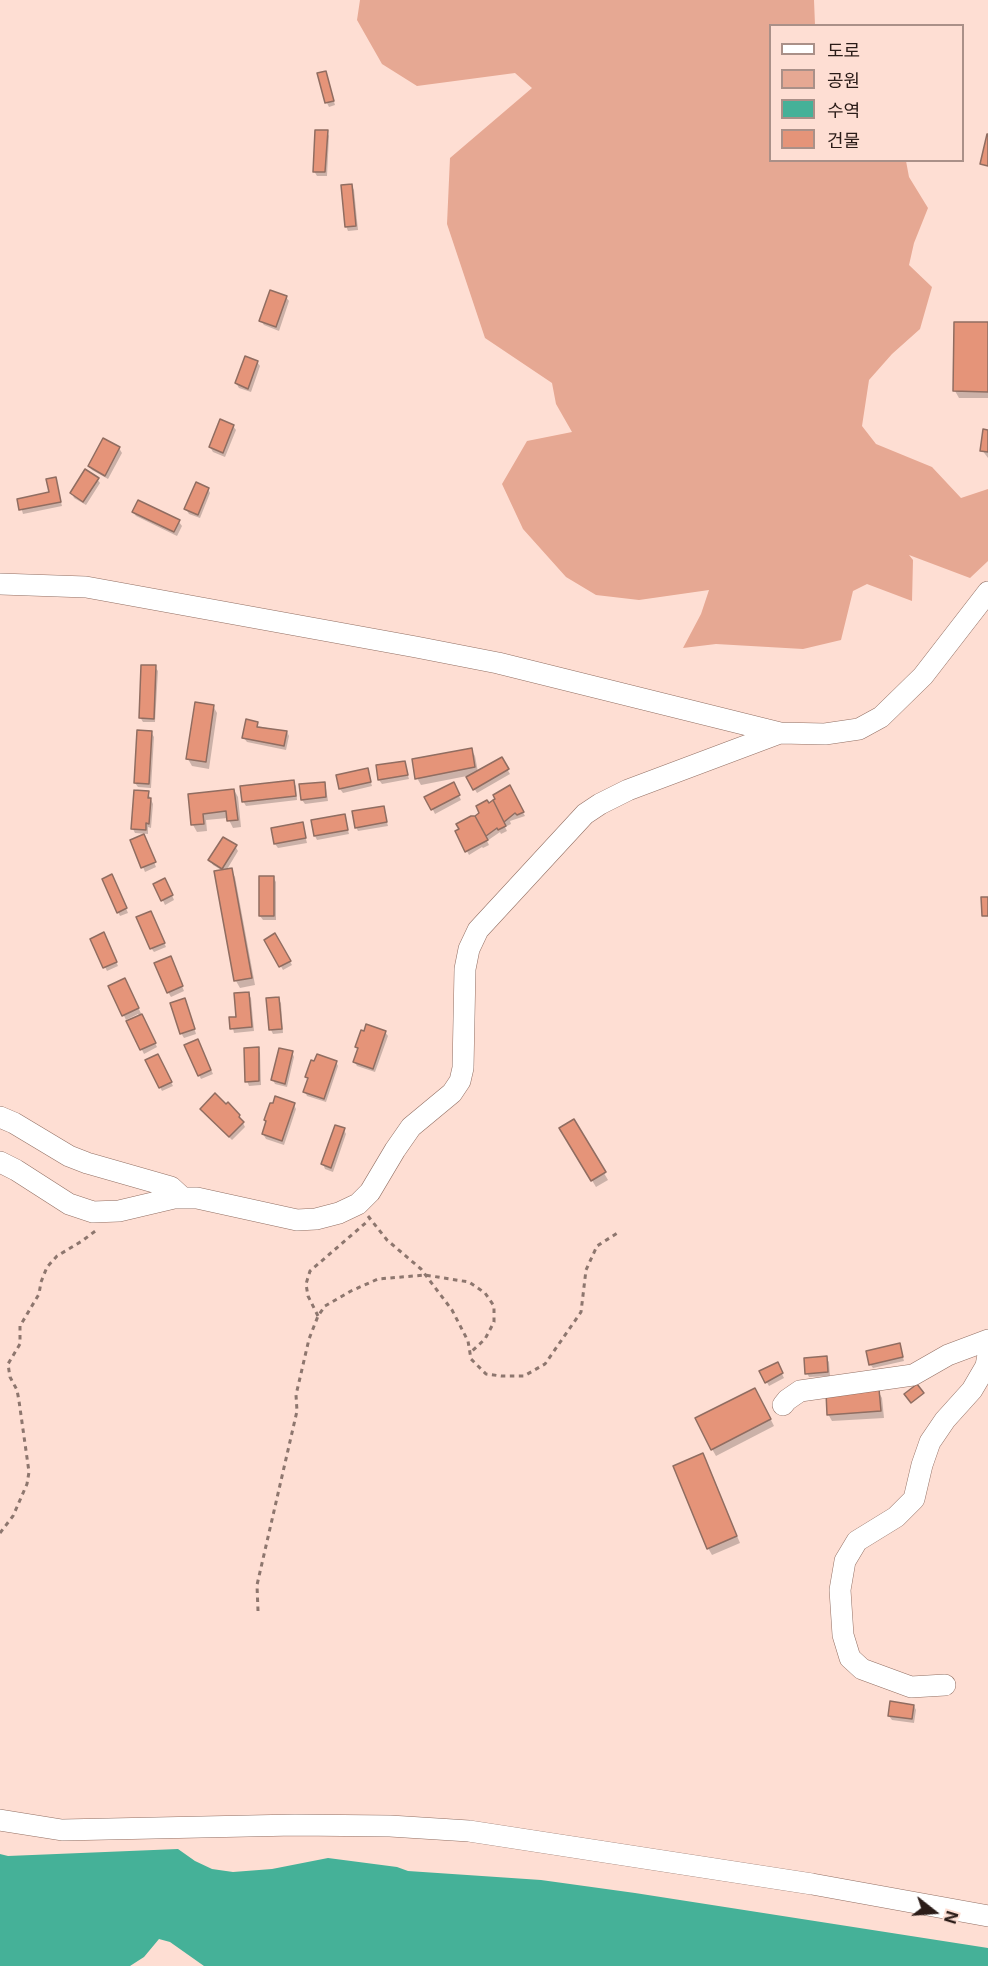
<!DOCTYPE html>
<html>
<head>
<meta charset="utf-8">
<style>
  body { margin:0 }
  #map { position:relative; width:988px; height:1966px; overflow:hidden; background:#feded3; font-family:Inter,"Noto Sans KR",sans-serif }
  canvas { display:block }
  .legend { position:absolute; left:769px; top:24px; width:195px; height:138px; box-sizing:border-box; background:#feded3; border:2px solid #aa9088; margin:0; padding:8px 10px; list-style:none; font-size:18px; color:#2b1c18 }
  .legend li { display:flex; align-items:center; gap:12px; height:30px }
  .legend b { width:30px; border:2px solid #aa9088 }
  .north { position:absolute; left:904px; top:1882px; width:60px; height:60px; -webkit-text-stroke:4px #feded3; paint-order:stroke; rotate:107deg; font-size:16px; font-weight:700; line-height:24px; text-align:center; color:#2b1c18 }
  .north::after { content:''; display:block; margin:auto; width:21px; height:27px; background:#2b1c18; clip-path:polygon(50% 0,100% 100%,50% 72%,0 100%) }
</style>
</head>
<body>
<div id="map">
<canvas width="988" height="1966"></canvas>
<ul class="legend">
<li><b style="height:8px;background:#fff"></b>도로</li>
<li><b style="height:16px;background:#e6a893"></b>공원</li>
<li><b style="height:16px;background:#45b198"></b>수역</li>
<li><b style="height:16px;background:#e59479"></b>건물</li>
</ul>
<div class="north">N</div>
</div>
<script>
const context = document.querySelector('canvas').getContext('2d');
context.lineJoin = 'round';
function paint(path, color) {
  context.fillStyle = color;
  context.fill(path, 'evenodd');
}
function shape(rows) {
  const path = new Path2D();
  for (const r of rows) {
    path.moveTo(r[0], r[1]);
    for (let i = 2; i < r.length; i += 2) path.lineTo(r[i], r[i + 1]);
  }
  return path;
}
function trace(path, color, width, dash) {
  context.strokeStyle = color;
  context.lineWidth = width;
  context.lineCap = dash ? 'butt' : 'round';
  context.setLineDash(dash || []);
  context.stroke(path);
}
paint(shape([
  [360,0,814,0,815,25,770,26,770,160,906,161,909,177,928,208,914,243,909,265,932,287,920,329,892,354,869,380,862,426,876,444,932,467,961,498,988,489,988,561,970,578,909,555,913,560,912,601,867,584,853,591,841,640,803,649,716,644,683,648,701,614,709,590,639,600,596,595,566,577,523,529,502,484,527,441,572,432,556,404,552,383,485,338,447,224,450,158,532,88,515,73,417,86,382,64,357,20]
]), '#e6a893');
paint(shape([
  [178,1849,195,1861,212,1869,233,1872,272,1869,328,1858,397,1867,408,1871,541,1880,635,1893,988,1948,988,1966,204,1966,170,1942,159,1939,144,1957,130,1966,0,1966,0,1854,8,1856]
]), '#45b198');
paint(shape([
  [325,72,335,105,329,107,327,103],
  [327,132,329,136,327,176,317,176,314,171],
  [352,186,354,190,358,230,348,231,346,226],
  [286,297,289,301,279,331,264,325,261,321],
  [956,324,988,324,988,398,959,398,955,391],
  [257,362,260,366,251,392,239,388,236,383],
  [233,426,236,430,225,457,213,452,210,447],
  [988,431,988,458,982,450],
  [119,448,122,453,108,479,92,470,89,466],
  [55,479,62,506,23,514,19,500,51,494],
  [97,479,100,483,86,505,74,498,72,493],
  [208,489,210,493,200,518,189,514,186,509],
  [133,512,179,522,182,526,177,536,136,516],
  [155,667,158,671,155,722,143,722,140,717],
  [213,706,217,713,209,769,192,766,188,759],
  [257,723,256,734,258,726,287,732,289,736,286,750,247,742,244,738],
  [138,732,151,732,154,737,151,788,138,787,135,783],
  [471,749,475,756,478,772,501,759,510,774,477,793,467,776,421,785,417,778],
  [404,762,409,779,382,784,379,780],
  [367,770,372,786,343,793,340,789],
  [293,782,296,786,297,800,246,806,243,801],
  [324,783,326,788,328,801,305,804,302,800],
  [453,784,461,800,435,814,427,798],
  [509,787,525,816,510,821,511,824,505,827,507,831,501,834,500,832,487,841,489,845,483,848,482,847,469,855,457,832,461,830,458,825,481,814,488,805,497,800],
  [234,790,238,797,241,827,233,828,228,818,206,820,207,831,197,832,193,825,189,795],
  [148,793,153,804,151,828,148,827,148,834,135,833,133,829],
  [383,808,388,826,358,831,356,827],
  [344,816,349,834,317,840,315,836],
  [302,824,307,843,278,848,275,844],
  [144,838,156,867,145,872,132,841],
  [235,846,238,851,226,871,231,870,235,877,255,985,240,988,236,981,216,873,223,871,213,865,210,860],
  [273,877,276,882,276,920,263,920,260,916],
  [114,880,128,913,120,916,118,912],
  [155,884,167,884,174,900,165,905],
  [153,917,166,947,154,952,151,948],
  [275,935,292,965,283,970,266,940],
  [106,939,118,966,107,971,92,940],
  [172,962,184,991,171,997,168,992],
  [127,984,157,1047,144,1054,128,1022,140,1016,138,1014,126,1020,110,986],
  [248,993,251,998,254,1031,234,1033,231,1019,238,1018],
  [278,999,281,1003,283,1033,273,1034,271,1030,268,1000],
  [187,1004,196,1034,184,1038,181,1033],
  [385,1032,388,1036,375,1072,357,1066,354,1061,358,1051,356,1047],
  [200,1045,213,1074,201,1079,199,1075],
  [258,1049,260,1053,261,1085,249,1086,247,1081],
  [292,1052,294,1057,287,1087,275,1084,273,1080],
  [160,1060,173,1086,162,1091,160,1087],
  [336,1062,338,1066,326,1102,307,1096,305,1092,309,1080,307,1077],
  [294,1105,296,1109,284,1145,266,1139,263,1134,267,1124,265,1120],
  [205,1113,239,1115,245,1127,232,1140],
  [573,1121,608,1180,596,1187,561,1128],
  [344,1130,346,1134,333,1172,325,1169,323,1164],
  [899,1344,904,1361,873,1368,870,1364],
  [826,1358,829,1362,830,1376,809,1377,807,1373],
  [777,1364,784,1378,769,1386,761,1372],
  [878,1391,882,1398,884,1418,832,1421,828,1414],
  [759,1396,774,1426,716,1456,712,1449],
  [703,1455,740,1543,712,1555,708,1548],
  [914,1706,916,1710,914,1723,892,1720,889,1716]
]), '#0003');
const building = shape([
  [326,71,334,101,325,103,317,73,326,71],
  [315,130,328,130,325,172,313,172,315,130],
  [987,134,988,134,988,166,980,164,987,134],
  [352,184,356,226,345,227,341,185,352,184],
  [270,290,287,296,276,327,259,321,270,290],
  [954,322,988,322,988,392,953,391,954,322],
  [245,356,258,361,248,389,235,383,245,356],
  [220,419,234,425,223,453,209,447,220,419],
  [983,429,988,430,988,452,980,451,983,429],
  [103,438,120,447,105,476,88,466,103,438],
  [85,469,99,478,83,502,70,493,85,469],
  [56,477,61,502,19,510,17,499,49,492,46,479,56,477],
  [196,482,209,488,198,515,184,509,196,482],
  [138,500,180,520,174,532,132,512,138,500],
  [141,665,156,665,154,719,139,718,141,665],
  [195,702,214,705,206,762,186,759,195,702],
  [246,719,258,722,257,727,287,731,284,746,242,738,246,719],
  [137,730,152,731,149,784,134,783,137,730],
  [472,748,475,767,415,779,412,759,472,748],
  [502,757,509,769,473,790,466,777,502,757],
  [405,761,408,775,378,780,376,765,405,761],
  [368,768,371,782,339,789,336,775,368,768],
  [294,780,296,796,242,802,240,786,294,780],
  [325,782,326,797,301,800,299,784,325,782],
  [454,782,460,795,431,810,424,797,454,782],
  [510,785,524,812,517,815,515,813,504,822,493,800,495,799,493,795,510,785],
  [234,789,238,820,227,821,226,811,203,814,204,824,191,825,188,794,234,789],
  [134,790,149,791,148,798,151,798,149,824,146,823,146,830,131,829,134,790],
  [487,800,489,803,493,800,506,826,498,830,497,828,486,836,475,816,479,813,476,806,487,800],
  [384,806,387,822,355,828,352,811,384,806],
  [345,814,348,830,314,836,311,820,345,814],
  [471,816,475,816,488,840,465,852,455,831,459,829,456,824,471,816],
  [303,822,306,838,274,844,271,828,303,822],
  [144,834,156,862,141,868,130,840,144,834],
  [223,837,237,845,222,869,208,860,223,837],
  [232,868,252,978,234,981,214,871,232,868],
  [112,874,127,908,117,913,102,879,112,874],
  [259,876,274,876,274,916,259,916,259,876],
  [165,878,173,895,161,901,153,884,165,878],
  [981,897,988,897,988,916,982,916,981,897],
  [151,911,165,943,150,949,136,917,151,911],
  [104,932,117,962,103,968,90,939,104,932],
  [275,933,291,961,279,967,264,940,275,933],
  [171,956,183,986,167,993,154,963,171,956],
  [125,978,139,1008,122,1016,108,986,125,978],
  [249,992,252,1027,230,1029,229,1017,236,1017,234,993,249,992],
  [279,997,282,1029,269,1030,266,998,279,997],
  [185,998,195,1029,180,1034,170,1003,185,998],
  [142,1014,156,1043,140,1050,126,1021,142,1014],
  [366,1024,386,1031,373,1069,353,1062,358,1048,355,1047,361,1030,364,1031,366,1024],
  [198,1039,211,1070,198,1076,184,1045,198,1039],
  [259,1047,259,1081,245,1082,244,1048,259,1047],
  [279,1048,293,1051,285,1084,271,1080,279,1048],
  [158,1054,172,1082,159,1088,145,1060,158,1054],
  [317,1054,337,1061,324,1099,303,1092,308,1078,305,1077,311,1060,314,1061,317,1054],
  [215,1093,226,1104,228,1102,240,1115,239,1117,244,1122,229,1137,200,1109,215,1093],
  [275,1096,295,1103,282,1141,262,1134,266,1121,264,1120,270,1103,273,1103,275,1096],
  [574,1119,606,1172,591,1181,559,1128,574,1119],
  [335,1125,345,1128,331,1168,321,1164,335,1125],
  [900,1343,903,1357,869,1365,866,1351,900,1343],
  [827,1356,828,1372,805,1374,804,1358,827,1356],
  [778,1362,783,1373,765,1383,759,1371,778,1362],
  [917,1384,924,1393,911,1403,904,1394,917,1384],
  [755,1388,771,1419,711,1450,695,1418,755,1388],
  [879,1389,881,1411,827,1415,826,1392,879,1389],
  [703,1453,737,1536,707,1549,673,1466,703,1453],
  [890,1701,914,1705,912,1719,888,1716,890,1701]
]);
paint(building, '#e59479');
trace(building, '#906d61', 1.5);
const minor = shape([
  [0,584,86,587,416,647,498,663,780,733,825,734,859,729,881,717,923,676,988,592],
  [0,1117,14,1123,69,1156,87,1163,171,1187,183,1198],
  [0,1162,16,1170,69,1204,93,1212,119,1211,174,1198,197,1198,297,1220,316,1219,339,1213,358,1204,370,1192,395,1150,411,1127,452,1093,460,1081,463,1068,465,969,469,949,478,930,585,814,600,804,628,790,780,733],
  [783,1405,787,1400,800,1391,913,1375,948,1355,988,1340],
  [945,1685,911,1687,862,1669,850,1658,843,1635,840,1590,845,1561,857,1541,896,1517,914,1499,922,1465,930,1442,945,1420,972,1390,986,1366,988,1355],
  [0,1820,62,1830,295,1825,390,1826,469,1831,812,1884,988,1916]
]);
trace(minor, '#926f63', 22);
trace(shape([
  [368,1216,387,1240,421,1269,452,1310,468,1341,471,1359,486,1374,501,1376,524,1376,545,1364,581,1312,586,1270,597,1246,619,1232],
  [318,1316,308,1296,306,1284,310,1271,369,1220],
  [0,1533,13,1516,27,1484,29,1472,19,1401,17,1390,10,1377,8,1364,20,1344,20,1326,39,1294,41,1282,47,1267,57,1256,82,1241,98,1229],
  [258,1611,257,1585,297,1411,296,1395,309,1339,318,1316,325,1306,351,1291,378,1279,425,1275,469,1282,485,1293,494,1306,494,1322,485,1339,470,1353]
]), '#8d766e', 3, [4.5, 4.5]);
trace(minor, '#fff', 21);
</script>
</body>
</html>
